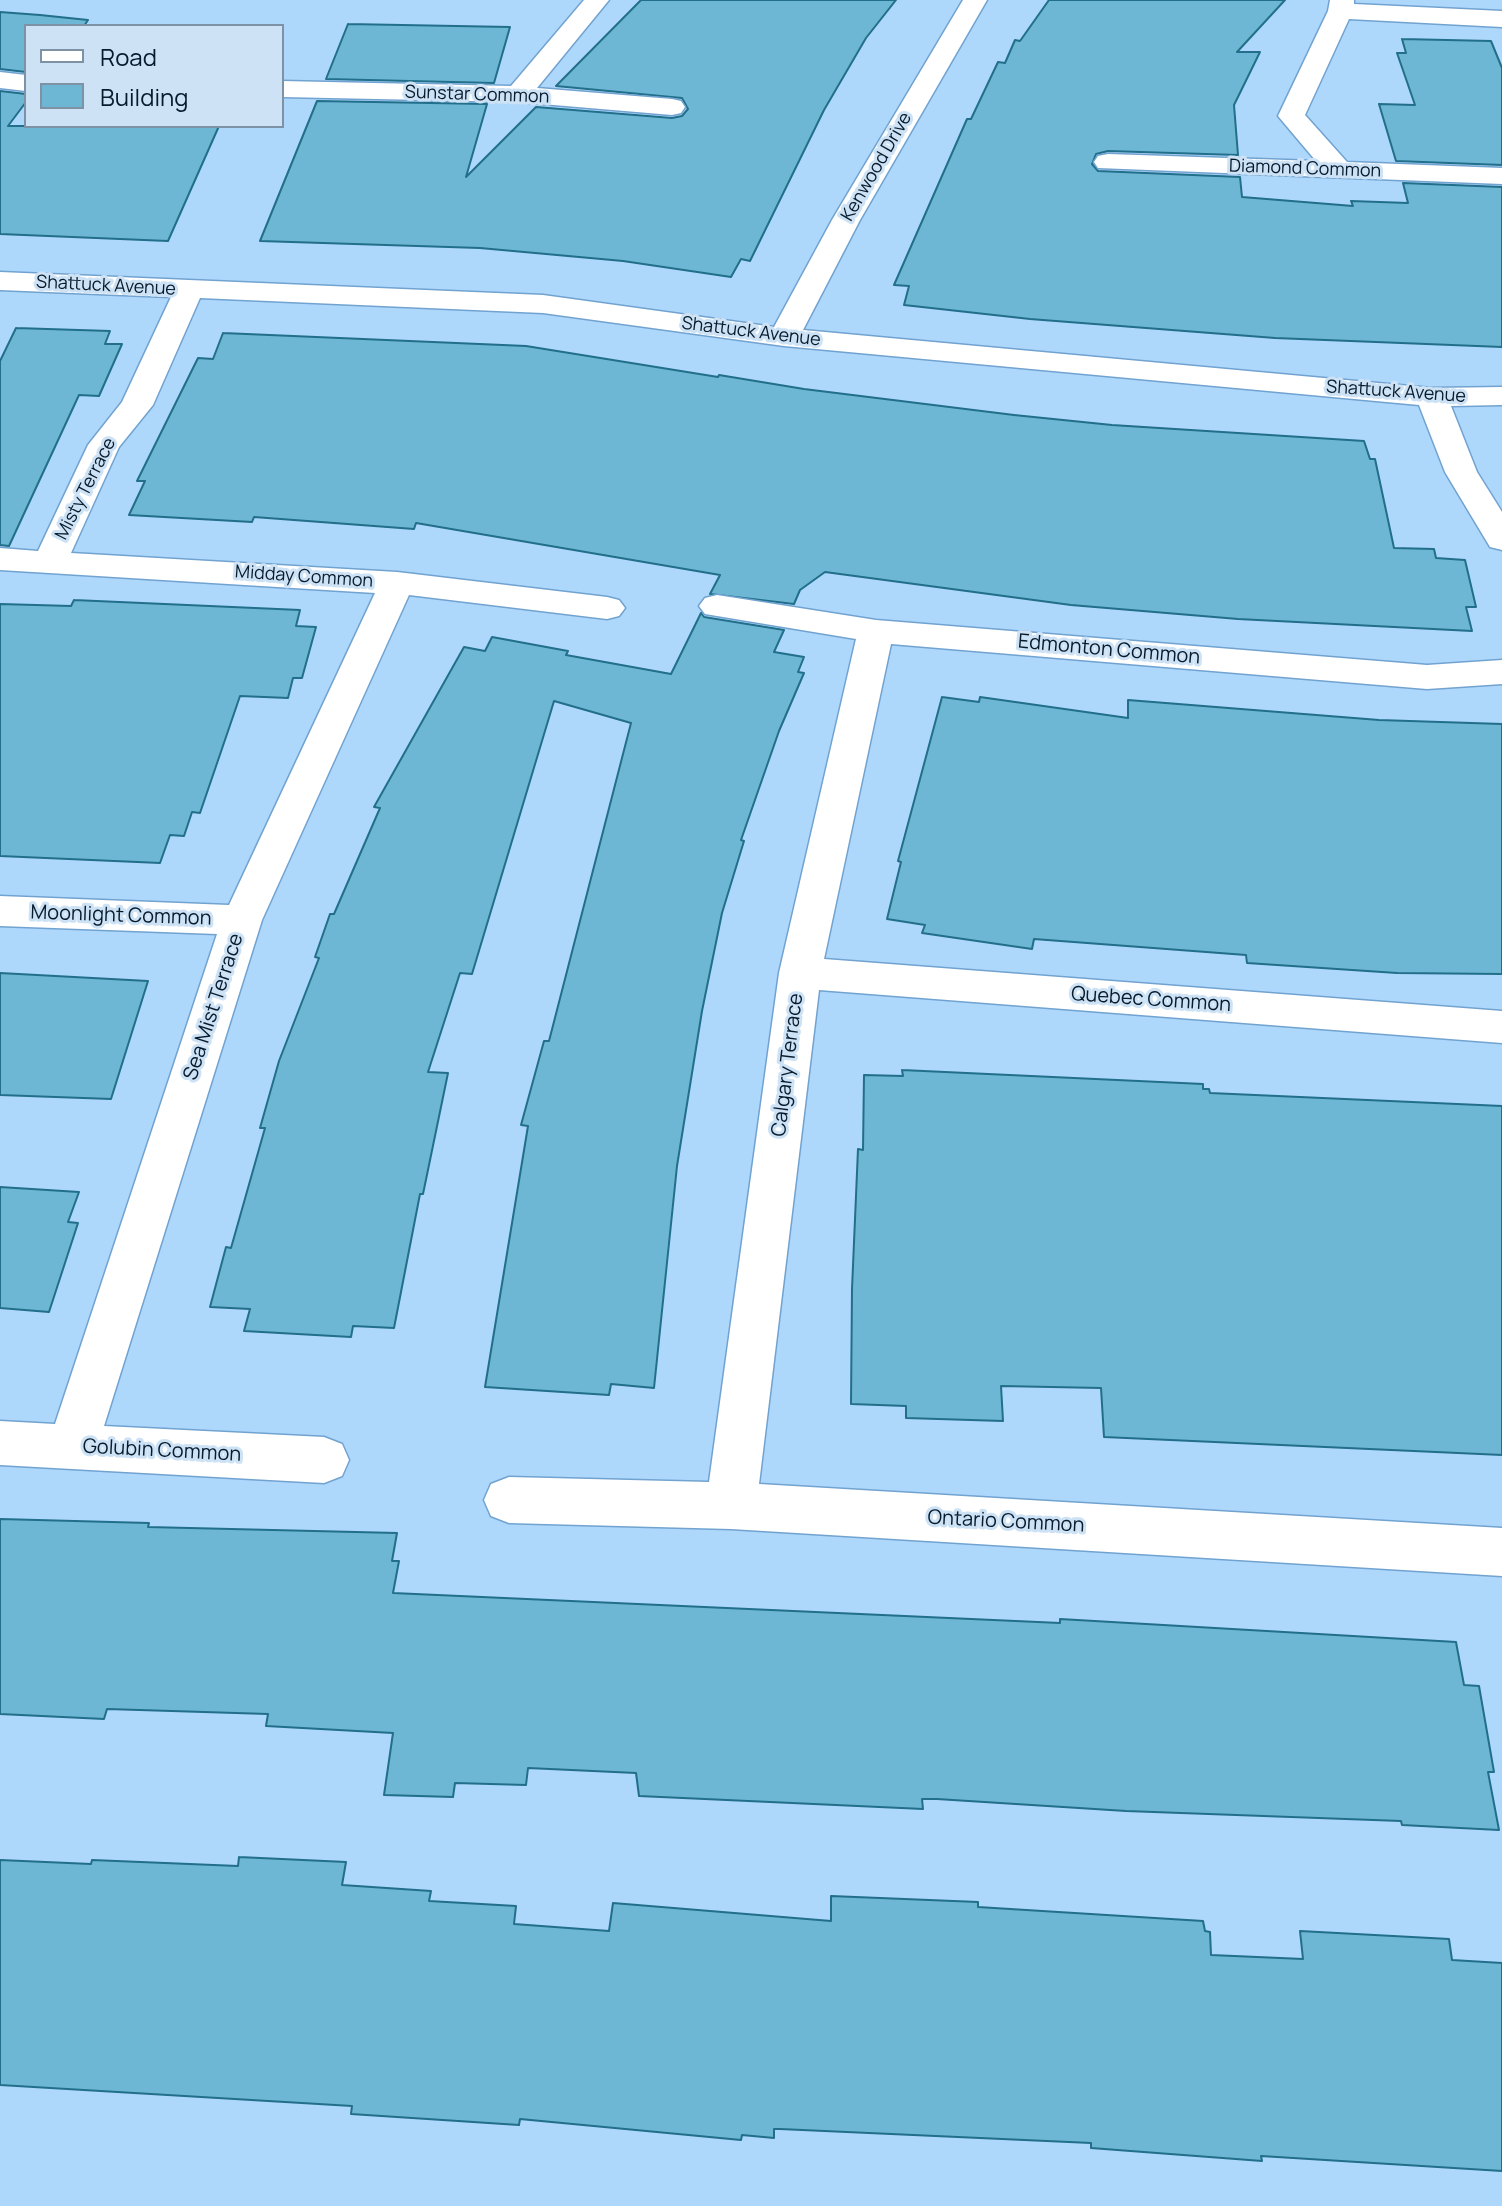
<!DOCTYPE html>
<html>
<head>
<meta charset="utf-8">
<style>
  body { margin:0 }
  #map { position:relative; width:1502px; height:2206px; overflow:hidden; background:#aed7fc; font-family:Manrope,sans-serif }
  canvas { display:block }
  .legend { position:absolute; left:24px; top:24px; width:260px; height:104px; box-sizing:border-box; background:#cde2f5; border:2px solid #7e92a5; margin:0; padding:10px 14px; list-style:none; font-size:24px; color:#071b2c }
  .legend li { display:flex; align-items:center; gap:16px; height:40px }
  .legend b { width:40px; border:2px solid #7e92a5 }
</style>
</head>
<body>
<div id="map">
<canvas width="1502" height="2206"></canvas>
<ul class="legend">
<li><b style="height:10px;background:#fff"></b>Road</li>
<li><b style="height:22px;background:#6eb7d4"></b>Building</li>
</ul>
</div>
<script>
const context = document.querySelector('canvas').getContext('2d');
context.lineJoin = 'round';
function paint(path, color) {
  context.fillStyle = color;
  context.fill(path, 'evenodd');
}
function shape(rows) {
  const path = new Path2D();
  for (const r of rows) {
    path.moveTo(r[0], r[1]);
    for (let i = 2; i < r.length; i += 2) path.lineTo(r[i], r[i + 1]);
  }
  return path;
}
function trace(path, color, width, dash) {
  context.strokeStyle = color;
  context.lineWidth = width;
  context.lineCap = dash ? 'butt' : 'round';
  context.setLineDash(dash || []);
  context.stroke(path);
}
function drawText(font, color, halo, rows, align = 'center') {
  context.font = font + ' Manrope,sans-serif';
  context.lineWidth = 6;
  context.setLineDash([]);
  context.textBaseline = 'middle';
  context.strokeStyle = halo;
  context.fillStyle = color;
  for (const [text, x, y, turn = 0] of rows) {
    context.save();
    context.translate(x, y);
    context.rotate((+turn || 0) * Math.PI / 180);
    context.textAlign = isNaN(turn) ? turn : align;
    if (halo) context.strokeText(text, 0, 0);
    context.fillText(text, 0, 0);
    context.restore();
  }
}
const building = shape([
  [641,0,896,0,866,38,824,110,750,261,741,259,731,277,623,261,480,248,260,241,317,101,487,104,466,177,536,107,672,118,682,116,688,109,682,98,556,86,641,0],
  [1049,0,1285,0,1237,52,1260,52,1234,105,1238,155,1108,151,1096,154,1092,164,1098,171,1240,177,1242,197,1353,206,1351,201,1408,203,1403,183,1502,187,1502,347,1275,338,1030,319,904,305,909,286,894,285,967,119,971,119,998,62,1005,63,1015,40,1020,41,1049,0],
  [0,12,40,15,88,20,84,26,26,26,26,72,0,69,0,12],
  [348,24,510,27,494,83,326,79,348,24],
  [1402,39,1491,41,1502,68,1502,165,1396,161,1379,104,1415,105,1397,53,1406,53,1402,39],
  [0,91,26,94,26,102,8,126,219,126,168,241,0,234,0,91],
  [16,328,110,331,105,344,122,344,99,396,79,395,9,546,0,545,0,361,16,328],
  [223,333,526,346,718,377,719,375,804,389,1014,415,1112,425,1364,441,1370,459,1375,459,1394,548,1434,549,1436,558,1465,560,1476,607,1466,607,1472,631,1238,619,1071,605,825,572,800,590,794,604,710,594,720,575,416,523,414,529,254,517,252,522,129,515,145,481,137,481,198,358,213,359,223,333],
  [74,600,300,610,296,626,316,627,302,678,293,678,288,698,240,696,200,813,192,812,184,836,170,835,160,863,0,856,0,604,71,606,74,600],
  [701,613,704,617,784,630,774,652,804,657,798,672,804,673,779,731,741,840,744,841,722,913,702,1011,677,1166,654,1388,611,1384,609,1395,485,1387,528,1126,521,1125,544,1041,549,1041,631,723,554,701,472,974,460,973,428,1072,448,1073,423,1194,420,1194,394,1328,353,1326,351,1337,244,1331,250,1309,210,1307,226,1247,231,1248,265,1128,260,1128,279,1061,319,958,315,957,330,914,334,914,380,808,374,807,464,647,485,651,492,637,568,651,566,655,671,674,701,613],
  [942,697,979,702,980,697,1128,718,1128,700,1379,720,1502,724,1502,974,1397,973,1247,963,1246,955,1034,939,1032,949,922,933,925,925,887,919,901,862,898,861,942,697],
  [0,973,148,981,111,1099,0,1095,0,973],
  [902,1070,1203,1084,1203,1089,1209,1089,1210,1093,1502,1106,1502,1455,1104,1437,1101,1388,1001,1386,1003,1421,906,1418,906,1406,851,1404,852,1289,858,1149,863,1150,864,1075,903,1076,902,1070],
  [0,1187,79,1192,68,1222,78,1223,49,1312,0,1308,0,1187],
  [0,1519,149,1523,148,1527,397,1533,392,1561,399,1561,393,1593,1060,1623,1060,1619,1456,1642,1464,1685,1479,1686,1494,1772,1488,1772,1499,1830,1402,1825,1401,1821,1126,1811,937,1799,922,1799,923,1809,639,1796,636,1773,528,1768,526,1785,455,1783,453,1797,384,1795,393,1733,266,1726,268,1714,107,1709,104,1719,0,1714,0,1519],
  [239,1857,346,1862,342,1885,431,1891,429,1901,516,1906,514,1924,609,1931,613,1903,831,1921,831,1896,978,1902,978,1907,1203,1921,1205,1931,1210,1932,1211,1955,1303,1959,1300,1931,1449,1939,1452,1960,1502,1963,1502,2171,1261,2156,1262,2161,1091,2148,1091,2143,780,2129,774,2129,774,2138,742,2135,741,2140,520,2119,519,2125,351,2114,352,2106,0,2085,0,1860,91,1864,92,1860,238,1866,239,1857]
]);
paint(building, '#6eb7d4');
trace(building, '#216f8a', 2);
const minor = shape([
  [584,0,609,0,537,88,672,99,681,101,685,107,681,113,672,115,518,102,282,97,282,81,511,86,584,0],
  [963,0,987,0,860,220,803,330,1432,388,1502,387,1502,405,1451,406,1477,472,1502,512,1502,550,1490,547,1445,472,1419,405,784,346,543,313,200,298,153,405,119,447,71,553,397,572,607,597,619,600,625,608,619,616,607,619,409,595,262,920,104,1426,324,1437,342,1444,349,1460,342,1476,324,1483,0,1465,0,1421,55,1424,217,934,0,926,0,896,229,905,375,593,0,570,0,548,38,551,88,445,122,402,171,297,0,290,0,272,543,295,774,327,832,220,963,0],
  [1330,0,1354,0,1354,4,1502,11,1502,27,1349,19,1305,115,1347,162,1502,168,1502,184,1098,168,1094,162,1098,156,1108,154,1316,161,1278,116,1328,11,1330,0],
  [0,72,26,75,26,91,0,88,0,72],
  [717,595,876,620,1427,665,1502,660,1502,684,1427,689,891,644,824,959,1502,1011,1502,1043,819,990,759,1484,1502,1528,1502,1576,731,1529,509,1523,491,1516,484,1500,491,1484,509,1477,709,1482,779,973,856,639,705,614,699,606,705,598,717,595]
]);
trace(minor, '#71a3d0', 3);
paint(minor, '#fff');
drawText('18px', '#071b2c', '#cde2f5', [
  ["Sunstar Common",477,95,2],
  ["Kenwood Drive",877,167,-60],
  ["Diamond Common",1305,169,2],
  ["Shattuck Avenue",106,286,3],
  ["Shattuck Avenue",751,332,7],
  ["Shattuck Avenue",1396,392,4],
  ["Misty Terrace",86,489,-63],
  ["Midday Common",304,577,4]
]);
drawText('20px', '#071b2c', '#cde2f5', [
  ["Edmonton Common",1109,650,5],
  ["Moonlight Common",121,916,2],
  ["Quebec Common",1151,1000,4],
  ["Sea Mist Terrace",214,1007,-72],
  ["Calgary Terrace",788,1065,-83],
  ["Golubin Common",162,1451,3],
  ["Ontario Common",1006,1522,3]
]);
</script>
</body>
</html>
